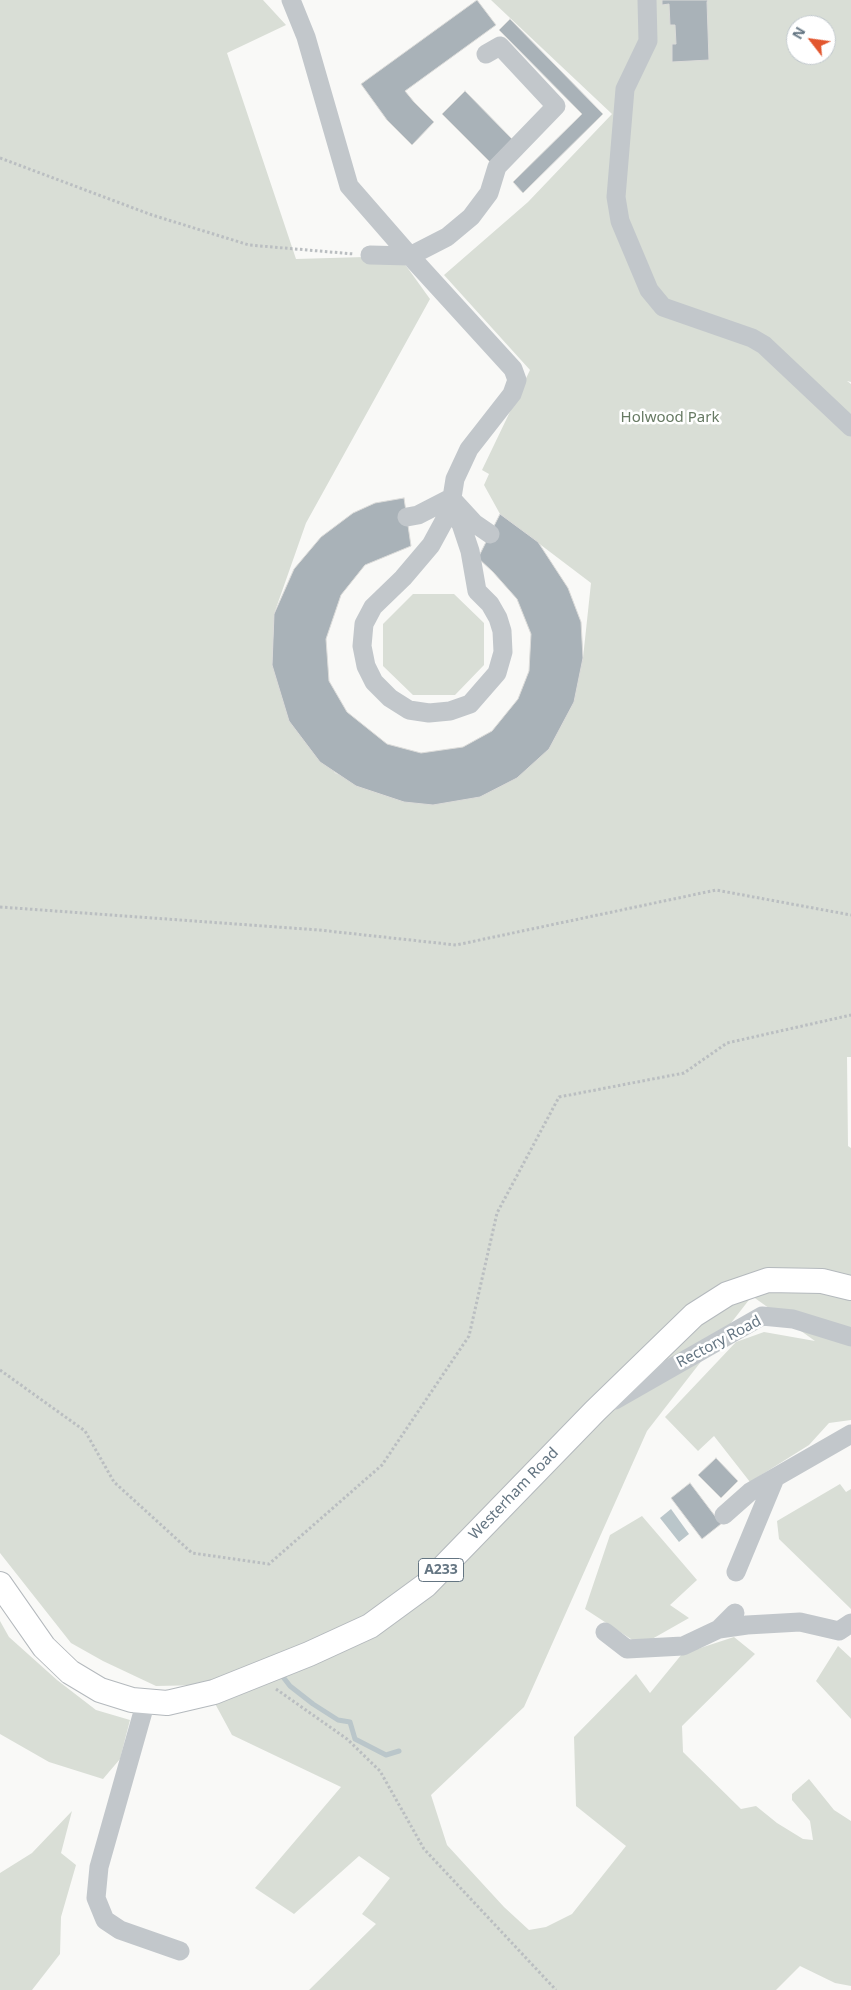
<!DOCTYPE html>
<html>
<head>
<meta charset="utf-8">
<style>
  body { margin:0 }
  #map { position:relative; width:851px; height:1990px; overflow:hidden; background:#f9f9f7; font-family:"Noto Sans",sans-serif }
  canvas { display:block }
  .north { position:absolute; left:786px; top:15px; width:50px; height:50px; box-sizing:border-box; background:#fff; border:1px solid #c1c8cd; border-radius:50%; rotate:300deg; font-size:14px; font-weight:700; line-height:20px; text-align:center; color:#647582 }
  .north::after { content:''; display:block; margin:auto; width:18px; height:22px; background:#e2562e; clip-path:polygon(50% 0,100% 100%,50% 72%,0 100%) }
</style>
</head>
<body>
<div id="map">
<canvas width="851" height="1990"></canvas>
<div class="north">N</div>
</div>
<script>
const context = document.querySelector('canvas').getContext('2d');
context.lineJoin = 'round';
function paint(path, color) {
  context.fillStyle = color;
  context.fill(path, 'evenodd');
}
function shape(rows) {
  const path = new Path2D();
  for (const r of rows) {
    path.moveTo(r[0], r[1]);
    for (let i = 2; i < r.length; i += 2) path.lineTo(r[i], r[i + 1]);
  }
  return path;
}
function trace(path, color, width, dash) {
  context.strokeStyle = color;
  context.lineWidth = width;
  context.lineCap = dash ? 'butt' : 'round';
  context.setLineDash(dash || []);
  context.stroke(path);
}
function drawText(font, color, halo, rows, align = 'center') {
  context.font = font + ' "Noto Sans",sans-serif';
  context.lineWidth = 5;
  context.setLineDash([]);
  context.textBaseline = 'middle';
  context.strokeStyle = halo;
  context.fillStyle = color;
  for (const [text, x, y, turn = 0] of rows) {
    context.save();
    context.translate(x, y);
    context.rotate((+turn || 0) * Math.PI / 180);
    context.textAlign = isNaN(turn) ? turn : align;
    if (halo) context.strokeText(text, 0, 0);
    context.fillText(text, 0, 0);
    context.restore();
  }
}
paint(shape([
  [0,0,263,0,286,25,227,53,296,259,399,256,430,299,306,523,274,614,272,665,335,773,404,802,480,797,549,749,583,658,591,583,500,514,484,485,489,474,482,470,530,370,444,275,528,202,612,114,491,0,851,0,851,382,847,381,851,384,851,1057,847,1057,848,1146,851,1148,851,1420,829,1423,809,1445,750,1482,714,1436,698,1451,665,1417,736,1342,764,1332,815,1341,752,1296,647,1431,524,1707,431,1795,447,1845,504,1907,529,1930,546,1927,572,1914,626,1846,576,1806,574,1737,636,1674,650,1693,682,1654,734,1637,755,1654,682,1726,683,1752,741,1809,756,1806,777,1823,803,1839,813,1840,810,1821,792,1800,792,1794,809,1779,834,1810,851,1821,851,1986,835,1983,800,1966,776,1990,309,1990,376,1924,362,1914,390,1878,359,1856,294,1914,255,1888,341,1787,232,1735,205,1685,156,1686,103,1661,71,1643,0,1553],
  [796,25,826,25,826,55,796,55],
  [413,594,454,594,484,623,484,665,455,695,413,695,383,666,383,624],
  [840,1484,846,1492,851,1489,851,1609,779,1539,777,1521],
  [642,1516,697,1580,670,1605,689,1618,652,1639,634,1641,585,1609,610,1535],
  [0,1621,9,1637,57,1680,96,1710,130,1720,120,1759,103,1779,49,1762,0,1734],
  [838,1646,851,1658,851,1719,816,1681],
  [72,1811,61,1853,76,1865,61,1917,60,1954,32,1990,0,1990,0,1873,32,1853]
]), '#d9ded6');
paint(shape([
  [671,1509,689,1534,679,1542,660,1518]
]), '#bac6ca');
trace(shape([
  [280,1673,290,1686,313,1704,338,1720,350,1722,355,1739,386,1755,399,1751]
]), '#bac6ca', 5);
const building = shape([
  [477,0,496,25,405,91,414,102,434,122,412,145,387,120,361,84,477,0],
  [662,0,708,0,707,2,709,60,672,62,672,44,676,44,675,25,670,25,669,4,662,5,662,0],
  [510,19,603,114,523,193,513,182,582,114,499,30,510,19],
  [465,91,512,139,490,162,442,114,465,91],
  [404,498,411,546,365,565,341,595,326,639,329,681,347,712,387,744,421,753,463,747,492,731,518,699,529,671,531,634,517,599,493,572,478,558,500,514,538,542,568,588,581,622,583,658,574,702,549,749,517,778,480,797,433,805,404,802,356,786,320,762,289,721,272,665,274,614,294,569,321,537,353,513,375,503,404,498],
  [716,1458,738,1481,721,1498,698,1475,716,1458],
  [690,1483,721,1524,702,1539,671,1498,690,1483]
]);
paint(building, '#a9b2b8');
trace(building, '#dbdbd9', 1);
const major = shape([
  [0,1584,44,1647,70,1672,100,1690,132,1700,167,1703,214,1692,309,1654,370,1626,426,1585,595,1411,694,1315,727,1294,768,1280,822,1281,851,1288]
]);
trace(major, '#b4b9bd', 26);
trace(shape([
  [0,158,152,215,249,245,354,254],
  [0,907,319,930,456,945,716,890,851,915],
  [0,1370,85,1431,114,1482,192,1553,269,1564,382,1465,469,1336,497,1213,559,1097,684,1073,727,1043,851,1015],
  [276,1689,347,1739,380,1771,424,1849,556,1990]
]), '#babec1', 3, [2.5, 2.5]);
trace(shape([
  [291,0,306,37,349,186,410,256,513,369,517,380,512,394,469,449,455,479,450,510,431,545,403,578,373,607,364,624,362,646,366,666,374,682,390,698,409,710,429,713,450,711,470,704,497,673,503,652,502,631,498,618,490,604,477,591,470,551,461,524,450,510],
  [647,0,648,41,625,89,616,197,620,221,649,290,663,307,752,338,764,345,851,427],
  [370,255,410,256,447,237,471,217,489,193,497,167,556,106,500,46,486,54],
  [407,517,418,515,451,498,474,523,490,534],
  [615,1400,762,1316,793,1319,851,1337],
  [724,1515,750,1492,851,1434],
  [736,1572,775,1478],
  [719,1629,747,1625,800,1622,839,1631,851,1623],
  [605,1632,627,1649,683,1646,719,1629,735,1613],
  [146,1701,99,1867,96,1898,105,1920,120,1930,180,1951]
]), '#c2c7cb', 19);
trace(major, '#fff', 24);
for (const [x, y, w] of [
  [441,1570,45]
]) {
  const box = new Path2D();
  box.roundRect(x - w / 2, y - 11.5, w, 23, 4);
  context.fillStyle = '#fff';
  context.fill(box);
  trace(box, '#647582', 1);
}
drawText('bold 14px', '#647582', null, [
  ["A233",441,1570]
]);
drawText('15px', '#677a63', '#fff', [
  ["Holwood Park",670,418]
]);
drawText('15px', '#647582', '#fff', [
  ["Rectory Road",719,1342,-28],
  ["Westerham Road",514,1494,-46]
]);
</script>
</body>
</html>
